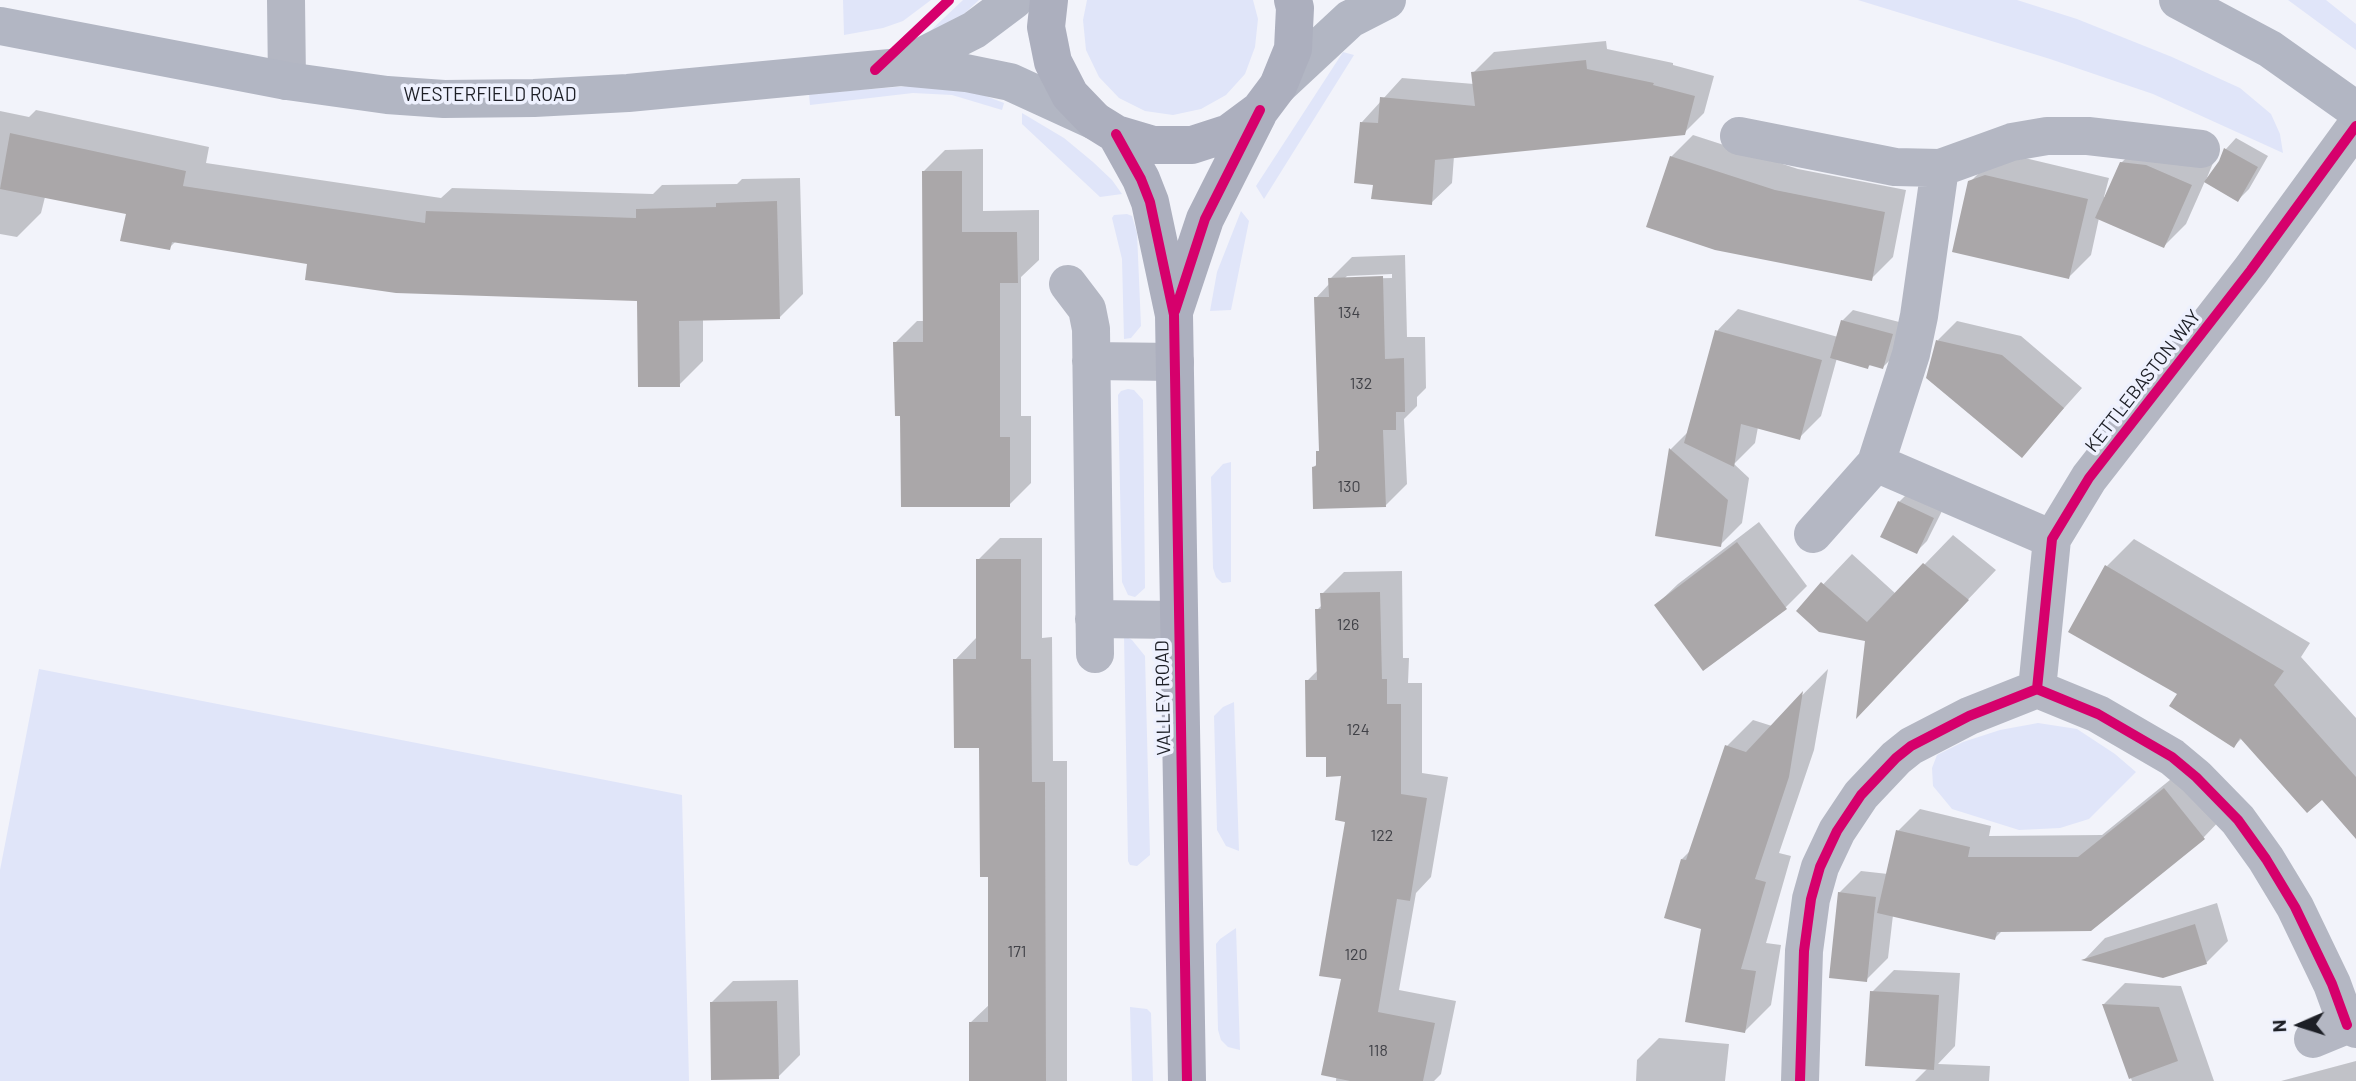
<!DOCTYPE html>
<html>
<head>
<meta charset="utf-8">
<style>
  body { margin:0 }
  #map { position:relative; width:2356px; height:1081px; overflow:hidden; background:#f2f3fa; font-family:Barlow,sans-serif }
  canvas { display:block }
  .north { position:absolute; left:2265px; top:990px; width:70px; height:70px; -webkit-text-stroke:5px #eef1fe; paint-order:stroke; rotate:267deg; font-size:19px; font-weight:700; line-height:28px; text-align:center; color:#1d1f26 }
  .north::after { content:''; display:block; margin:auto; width:24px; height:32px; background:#1d1f26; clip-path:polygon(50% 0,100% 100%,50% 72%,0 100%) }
</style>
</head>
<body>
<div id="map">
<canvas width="2356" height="1081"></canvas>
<div class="north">N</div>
</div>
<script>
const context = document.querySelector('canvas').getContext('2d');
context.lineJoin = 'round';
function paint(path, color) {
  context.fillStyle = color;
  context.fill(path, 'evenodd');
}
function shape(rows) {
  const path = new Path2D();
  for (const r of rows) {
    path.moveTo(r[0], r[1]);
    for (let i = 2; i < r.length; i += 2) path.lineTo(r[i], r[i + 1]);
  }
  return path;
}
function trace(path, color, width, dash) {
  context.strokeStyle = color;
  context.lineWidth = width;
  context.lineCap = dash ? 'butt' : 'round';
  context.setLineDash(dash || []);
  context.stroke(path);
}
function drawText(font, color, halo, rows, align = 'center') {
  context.font = font + ' Barlow,sans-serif';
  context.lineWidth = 7;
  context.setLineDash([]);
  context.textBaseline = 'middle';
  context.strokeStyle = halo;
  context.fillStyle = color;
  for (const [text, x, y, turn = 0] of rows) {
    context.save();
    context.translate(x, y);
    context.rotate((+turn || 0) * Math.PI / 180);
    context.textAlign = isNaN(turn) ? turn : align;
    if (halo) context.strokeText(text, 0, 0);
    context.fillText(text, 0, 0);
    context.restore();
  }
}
paint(shape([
  [843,0,931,0,903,21,883,28,844,35],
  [963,0,979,0,963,15,927,34],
  [1087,0,1253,0,1258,19,1255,47,1245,74,1226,95,1201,109,1173,115,1145,111,1119,98,1099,77,1086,50,1083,20],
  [1858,0,2017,0,2077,19,2172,57,2240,88,2271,114,2280,134,2283,153,2153,94,2050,59],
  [2288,0,2326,0,2356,24,2356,50],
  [1343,52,1354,55,1264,199,1256,186],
  [909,86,949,87,983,95,1004,103,1002,110,952,95,913,93,810,105,809,94],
  [1022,113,1064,138,1093,162,1112,180,1122,194,1100,197,1022,124],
  [1241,211,1249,221,1231,310,1210,311,1217,272],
  [1127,214,1132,216,1137,233,1141,326,1131,338,1124,339,1122,259,1112,218,1114,215],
  [1128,389,1134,390,1143,400,1145,588,1135,597,1128,595,1122,582,1118,395,1121,391],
  [1231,462,1231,582,1222,583,1216,577,1213,568,1211,477,1223,464],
  [1124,635,1132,640,1145,656,1150,855,1137,866,1130,865,1128,861],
  [39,669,682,795,689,1081,0,1081,0,870],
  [1234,702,1239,851,1226,846,1217,830,1214,716,1223,707],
  [2038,723,2077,729,2115,754,2136,772,2089,819,2060,828,2019,830,1952,809,1933,786,1932,768,1937,755,1963,742,2000,730],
  [1236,928,1240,1050,1228,1047,1221,1040,1218,1030,1216,944,1220,939],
  [1130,1007,1147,1009,1151,1013,1153,1081,1132,1081]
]), '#e0e5f9');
paint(shape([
  [1606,41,1607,49,1673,63,1673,65,1714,76,1704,113,1684,133,1454,156,1452,183,1431,203,1375,183,1362,122,1402,78,1474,84,1473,73,1494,52],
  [36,110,209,147,206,163,441,198,452,188,653,194,662,185,737,184,742,179,800,178,803,294,779,318,703,319,703,361,679,385,639,299,309,263,176,241,169,248,128,213,45,197,41,213,17,237,0,234,0,111,29,117],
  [1693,135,1798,169,1906,190,1893,257,1871,279,1671,157],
  [2236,138,2268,156,2249,189,2238,200,2205,181,2186,224,2164,246,2099,218,2091,255,2069,277,1970,182,1992,160,2008,154,2109,178,2104,197,2106,198,2121,163,2144,141,2169,143,2213,163,2206,180,2220,162,2226,149],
  [983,149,983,211,1039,210,1039,260,1021,277,1021,416,1031,416,1031,483,1009,505,902,414,895,343,917,321,925,321,923,172,945,150],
  [1405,255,1407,337,1425,337,1426,388,1417,397,1417,406,1404,419,1407,484,1385,506,1314,467,1318,463,1318,452,1321,448,1316,298,1330,283,1330,279,1352,257],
  [1392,274,1392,278,1344,279,1347,276],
  [1738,309,1838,337,1842,321,1853,310,1903,323,1894,356,1883,367,1871,364,1868,367,1837,358,1821,416,1799,438,1758,427,1755,443,1734,464,1749,478,1742,523,1720,545,1657,534,1671,449,1689,431,1717,331],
  [1957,321,2021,336,2082,388,2022,455,1938,340],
  [1910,491,1944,507,1927,541,1916,552,1899,502],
  [1759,522,1807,586,1786,607,1656,605,1678,584],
  [1953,535,1996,570,1885,687,1867,639,1798,611,1852,554,1896,594],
  [1000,538,1042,538,1042,638,1052,637,1053,761,1067,761,1067,1081,970,1081,970,1023,990,1004,990,875,981,746,955,660,977,637,978,560],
  [2134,539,2310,643,2301,657,2356,718,2356,836,2323,797,2242,738,2234,746,2179,693,2107,566],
  [1402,571,1403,658,1409,658,1408,683,1422,683,1422,773,1448,777,1431,877,1416,893,1399,990,1456,1001,1441,1074,1434,1081,1336,1081,1343,978,1347,820,1343,775,1327,755,1307,681,1319,669,1317,610,1323,604,1322,594,1344,572],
  [1828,669,1814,750,1779,853,1791,856,1766,943,1781,945,1771,1005,1745,1031,1703,928,1682,859,1690,851,1727,746,1753,720,1772,726],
  [2186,767,2225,815,2204,837,2090,930,2003,930,1995,938,1893,915,1888,958,1866,980,1839,893,1861,871,1888,874,1898,831,1920,809,1991,826,1989,836,2102,835],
  [2217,903,2228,941,2206,963,2163,977,2085,959,2105,938],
  [1894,970,1960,973,1955,1046,1938,1064,1990,1066,1989,1081,1915,1081,1928,1068,1872,992],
  [798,980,800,1055,778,1077,711,1003,733,981],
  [2125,983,2181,986,2214,1081,2132,1081,2104,1004],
  [1659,1038,1729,1044,1725,1081,1636,1081,1637,1060],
  [2356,1061,2356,1081,2281,1081]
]), '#0003');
paint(shape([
  [1586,60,1587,69,1654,83,1653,85,1695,96,1685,135,1435,160,1432,205,1371,199,1373,185,1354,183,1360,122,1378,123,1380,97,1475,106,1471,72],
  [10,133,186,171,183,186,425,223,426,211,636,218,636,209,716,207,716,203,777,201,780,319,679,321,680,387,638,387,637,301,396,293,305,280,307,264,172,242,170,250,120,241,126,214,0,189],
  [2224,148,2258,167,2238,202,2204,182,2219,161],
  [1670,156,1775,190,1885,212,1872,281,1715,250,1646,227],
  [2120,162,2146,165,2192,185,2164,248,2095,218],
  [922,171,962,171,962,232,1017,232,1018,283,1000,283,1000,437,1010,437,1010,507,901,507,900,416,895,416,893,342,923,342],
  [1985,175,2088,199,2069,279,1952,252,1968,181],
  [1383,276,1385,359,1404,358,1405,412,1396,412,1396,430,1383,430,1386,507,1313,509,1312,467,1316,466,1316,451,1319,451,1314,297,1329,297,1328,278],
  [1841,320,1893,334,1883,369,1869,365,1868,369,1830,358],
  [1715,330,1822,360,1800,440,1741,424,1734,467,1684,443],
  [1936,340,2002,355,2064,408,2022,458,1926,378],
  [1669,448,1728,500,1721,547,1655,536],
  [1898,501,1934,518,1917,554,1880,537],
  [1737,542,1787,609,1703,671,1654,605],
  [976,559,1021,559,1021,659,1031,659,1032,782,1045,782,1046,1081,969,1081,969,1022,988,1022,988,877,980,877,979,748,954,748,953,659,976,659],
  [1923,563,1969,600,1856,719,1865,641,1819,632,1796,611,1821,582,1867,622],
  [2105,565,2284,671,2274,685,2356,777,2356,839,2322,800,2307,813,2240,738,2234,748,2169,706,2177,694,2068,632],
  [1380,592,1382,679,1387,679,1387,704,1401,704,1401,794,1427,798,1410,901,1397,899,1378,1012,1435,1023,1423,1081,1350,1081,1321,1075,1341,979,1319,976,1345,822,1335,820,1341,776,1326,777,1326,757,1306,757,1305,680,1317,680,1315,609,1321,609,1320,593],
  [1803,691,1789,777,1755,879,1766,882,1741,969,1756,971,1745,1033,1685,1022,1701,929,1664,918,1681,859,1686,860,1725,745,1746,752],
  [2164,788,2205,839,2091,931,1997,932,1995,940,1877,913,1896,830,1970,847,1968,857,2078,857],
  [1838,892,1876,897,1867,982,1829,978],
  [2195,924,2207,964,2163,978,2081,960],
  [1870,991,1939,995,1934,1070,1865,1066],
  [777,1001,779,1079,711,1080,710,1002],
  [2102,1004,2159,1007,2178,1061,2129,1079]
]), '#aaa7a9');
trace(shape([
  [286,0,287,81],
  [1739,136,1895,167,1940,168,2012,142,2047,136,2088,136,2201,149],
  [1940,168,1919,316,1911,354,1876,463,2052,539],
  [1068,284,1087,309,1091,329,1095,654],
  [1091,361,1175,362],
  [1813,534,1876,463],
  [1094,619,1179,620],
  [2037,689,2052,539,2089,478,2251,270,2356,126],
  [2313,1039,2347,1025,2356,1029],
  [1800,1081,1804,951,1811,899,1820,867,1837,831,1861,795,1896,758,1911,746,1969,716,2037,689,2098,714,2172,757,2196,777,2238,820,2266,859,2295,907,2332,984,2347,1025]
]), '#b4b7c3', 38);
trace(shape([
  [2178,0,2270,49,2356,110],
  [0,26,287,81,387,95,444,99,534,98,628,93,901,67,966,73,1010,82,1095,121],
  [901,67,974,30,1014,0],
  [1278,86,1350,19,1387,0]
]), '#b2b6c3', 38);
trace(shape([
  [1049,0,1046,27,1053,62,1070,95,1095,121,1116,134,1153,145,1192,145,1229,133,1260,110,1278,86,1293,49,1295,8,1293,0],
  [1116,134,1141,179,1150,202,1174,315,1187,1081],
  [1175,309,1205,219,1258,114]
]), '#acafbe', 38);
trace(shape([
  [875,70,949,0],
  [1116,134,1141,179,1150,202,1174,315,1187,1081],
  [1175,311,1205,219,1260,110],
  [2037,689,2052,539,2089,478,2251,270,2356,126],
  [1800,1081,1804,951,1811,899,1820,867,1837,831,1861,795,1896,758,1911,746,1969,716,2037,689,2098,714,2172,757,2196,777,2238,820,2266,859,2295,907,2332,984,2347,1025]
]), '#d6006c', 10);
drawText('16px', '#404147', null, [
  ["134",1349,313],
  ["132",1361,384],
  ["130",1349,487],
  ["126",1348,625],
  ["124",1358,730],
  ["122",1382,836],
  ["171",1017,952],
  ["120",1356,955],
  ["118",1378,1051]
]);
drawText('19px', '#1d1f26', '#eef1fe', [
  ["WESTERFIELD ROAD",490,95],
  ["KETTLEBASTON WAY",2143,381,-52],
  ["VALLEY ROAD",1163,698,-91]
]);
</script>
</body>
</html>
